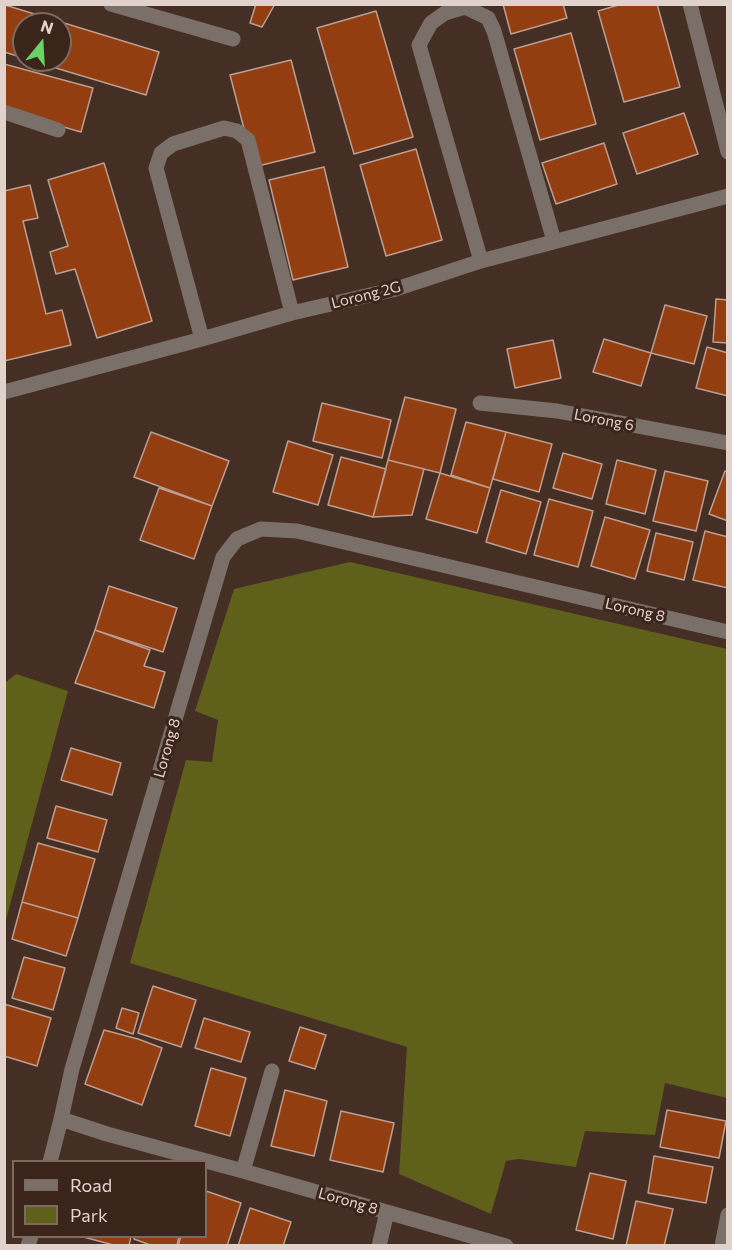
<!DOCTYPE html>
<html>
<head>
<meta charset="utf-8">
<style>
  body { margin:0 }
  #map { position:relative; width:732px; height:1250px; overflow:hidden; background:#452e24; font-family:Commissioner,sans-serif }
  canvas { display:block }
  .frame { position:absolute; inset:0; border:6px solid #e2d2cc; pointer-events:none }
  .legend { position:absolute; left:12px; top:1160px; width:195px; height:78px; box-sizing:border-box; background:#3b241a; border:2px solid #7e6a61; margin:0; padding:8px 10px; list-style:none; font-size:18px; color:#e2d2cc }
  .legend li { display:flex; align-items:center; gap:12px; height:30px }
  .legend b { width:30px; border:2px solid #7e6a61 }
  .north { position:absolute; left:12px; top:12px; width:60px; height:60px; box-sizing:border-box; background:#3b241a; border:2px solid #7e6a61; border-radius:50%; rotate:18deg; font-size:16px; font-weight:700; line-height:24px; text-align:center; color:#e2d2cc }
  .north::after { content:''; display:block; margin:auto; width:21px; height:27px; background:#67d465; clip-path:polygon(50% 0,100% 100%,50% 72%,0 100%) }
</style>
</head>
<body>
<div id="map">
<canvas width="732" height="1250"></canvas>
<div class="frame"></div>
<ul class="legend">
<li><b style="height:8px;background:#7b6f69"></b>Road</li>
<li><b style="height:16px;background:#5f601a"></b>Park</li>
</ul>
<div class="north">N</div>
</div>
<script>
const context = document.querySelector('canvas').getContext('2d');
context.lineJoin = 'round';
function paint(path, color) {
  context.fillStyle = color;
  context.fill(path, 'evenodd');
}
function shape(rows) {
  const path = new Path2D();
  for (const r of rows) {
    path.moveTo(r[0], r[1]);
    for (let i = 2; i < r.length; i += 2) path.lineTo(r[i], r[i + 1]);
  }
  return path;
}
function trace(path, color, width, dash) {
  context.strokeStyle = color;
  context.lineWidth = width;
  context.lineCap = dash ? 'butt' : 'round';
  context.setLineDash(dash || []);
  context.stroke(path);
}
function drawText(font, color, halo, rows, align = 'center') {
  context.font = font + ' Commissioner,sans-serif';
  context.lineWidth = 6;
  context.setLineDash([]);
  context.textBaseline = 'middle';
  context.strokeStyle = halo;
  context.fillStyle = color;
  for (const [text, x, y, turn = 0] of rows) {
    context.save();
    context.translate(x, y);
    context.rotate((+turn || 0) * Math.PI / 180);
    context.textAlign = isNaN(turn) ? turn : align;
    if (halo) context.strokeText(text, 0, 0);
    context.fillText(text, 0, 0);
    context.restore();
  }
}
paint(shape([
  [350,562,727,649,727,1098,665,1083,655,1135,585,1131,576,1167,519,1159,506,1161,491,1214,399,1174,407,1047,130,963,186,760,212,762,218,720,195,711,234,589],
  [16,674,68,691,5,923,5,683]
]), '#5f601a');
const building = shape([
  [256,4,275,4,262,27,250,23,256,4],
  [503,4,563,4,567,18,511,34,503,4],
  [622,4,657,4,680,87,624,102,598,11,622,4],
  [5,5,159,52,146,95,29,60,60,60,60,24,24,24,24,58,4,52,5,5],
  [376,11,413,137,354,154,317,28,376,11],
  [571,33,596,124,540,140,514,49,571,33],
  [291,60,315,152,254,167,230,75,291,60],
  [4,64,93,88,81,132,4,110,4,64],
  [684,113,698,154,637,174,623,133,684,113],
  [604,143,617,184,556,204,542,163,604,143],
  [416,149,442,240,386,256,360,165,416,149],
  [104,163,152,321,97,338,75,269,56,274,50,252,68,246,48,180,104,163],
  [324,167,348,267,293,280,269,180,324,167],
  [30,185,38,218,23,221,46,314,62,310,71,345,4,361,4,191,30,185],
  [716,299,728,300,728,343,713,342,716,299],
  [665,305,707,316,694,364,651,353,665,305],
  [604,339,651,353,641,386,593,372,604,339],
  [553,340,561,378,515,388,507,349,553,340],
  [707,347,728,353,728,396,696,388,707,347],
  [405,397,456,409,440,473,388,460,405,397],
  [322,403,391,420,382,458,313,441,322,403],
  [466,422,506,432,490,488,451,475,466,422],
  [151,432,229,461,212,506,134,477,151,432],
  [506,432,552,444,539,492,493,479,506,432],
  [288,441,333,455,318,505,273,492,288,441],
  [563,453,602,464,592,499,553,488,563,453],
  [341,457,386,469,373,517,328,505,341,457],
  [388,460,424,469,412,515,373,517,388,460],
  [617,460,656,470,645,514,606,504,617,460],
  [665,471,708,481,696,531,653,521,665,471],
  [725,471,728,472,728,521,709,514,725,471],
  [440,473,490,488,477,533,426,519,440,473],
  [159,488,212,506,194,559,140,540,159,488],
  [501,490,541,502,526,554,486,542,501,490],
  [549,499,593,511,578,567,534,555,549,499],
  [605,517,650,530,635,579,591,566,605,517],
  [705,531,728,537,728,588,693,580,705,531],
  [656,533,693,542,684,580,647,571,656,533],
  [109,586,177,608,163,652,95,630,109,586],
  [95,630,150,650,144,666,165,672,154,708,75,683,95,630],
  [71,748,121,763,112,795,61,780,71,748],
  [56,806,107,820,98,852,47,838,56,806],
  [38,843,95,859,78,918,22,902,38,843],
  [22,902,78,918,66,956,12,939,22,902],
  [24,957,65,968,53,1010,12,998,24,957],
  [153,986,196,1000,181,1047,138,1033,153,986],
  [4,1004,51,1018,37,1066,4,1056,4,1004],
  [122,1008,139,1013,133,1034,116,1028,122,1008],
  [204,1018,250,1032,241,1062,195,1048,204,1018],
  [300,1027,326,1035,315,1069,289,1061,300,1027],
  [104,1030,138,1039,162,1048,142,1105,85,1084,104,1030],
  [211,1068,246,1078,230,1136,195,1126,211,1068],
  [285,1090,327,1101,314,1156,271,1146,285,1090],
  [667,1110,726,1121,719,1158,660,1147,667,1110],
  [341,1111,394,1123,383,1172,330,1160,341,1111],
  [654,1156,713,1167,706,1203,648,1193,654,1156],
  [590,1173,626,1181,613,1239,576,1230,590,1173],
  [206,1191,241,1203,227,1246,178,1246,181,1236,206,1236,206,1191],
  [636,1201,673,1209,664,1246,626,1246,636,1201],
  [250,1208,291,1222,283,1246,238,1246,250,1208],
  [80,1236,131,1236,129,1246,117,1246,80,1236],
  [135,1236,179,1236,177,1246,153,1246,134,1239,135,1236]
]);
paint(building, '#933e10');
trace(building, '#bb9e91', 1.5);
trace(shape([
  [111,4,233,39],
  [690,4,728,152],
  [4,112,58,130],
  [481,261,419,45,431,23,445,13,465,7,488,18,494,31,554,241],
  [202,339,156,168,161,153,173,144,224,128,237,131,248,140,292,313],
  [4,392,202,339,292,313,396,289,481,261,728,196],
  [480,403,557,411,728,443],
  [50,1162,61,1119],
  [243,1171,272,1071],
  [28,1246,31,1236],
  [379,1246,387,1212],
  [506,1246,243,1171,107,1134,61,1119,72,1069,223,557,237,539,261,529,297,531,728,632],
  [722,1246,728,1215]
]), '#7b6f69', 15);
drawText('15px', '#e2d2cc', '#3b241a', [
  ["Lorong 2G",366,295,-14],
  ["Lorong 6",604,420,11],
  ["Lorong 8",635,610,13],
  ["Lorong 8",167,748,-74],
  ["Lorong 8",348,1201,16]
]);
</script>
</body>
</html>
